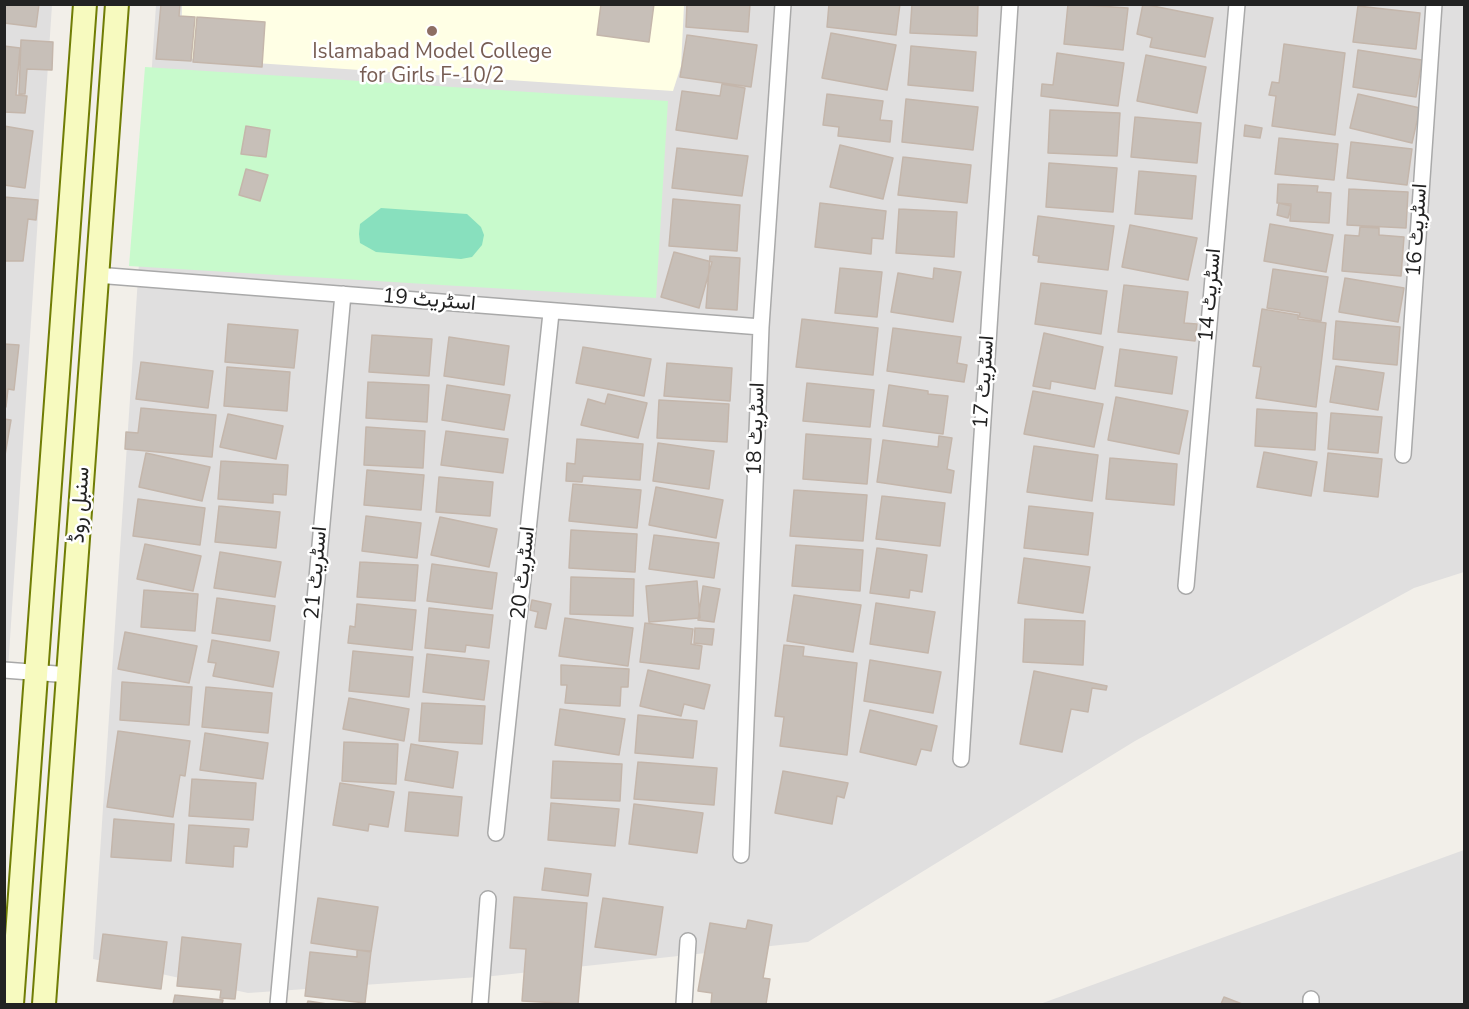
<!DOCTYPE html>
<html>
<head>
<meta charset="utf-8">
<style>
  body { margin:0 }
  #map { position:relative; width:1469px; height:1009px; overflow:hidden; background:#f2efe9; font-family:"Nunito Sans",sans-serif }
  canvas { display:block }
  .frame { position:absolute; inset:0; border:6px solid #222; pointer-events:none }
</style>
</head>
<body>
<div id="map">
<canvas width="1469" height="1009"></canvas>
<div class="frame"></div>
</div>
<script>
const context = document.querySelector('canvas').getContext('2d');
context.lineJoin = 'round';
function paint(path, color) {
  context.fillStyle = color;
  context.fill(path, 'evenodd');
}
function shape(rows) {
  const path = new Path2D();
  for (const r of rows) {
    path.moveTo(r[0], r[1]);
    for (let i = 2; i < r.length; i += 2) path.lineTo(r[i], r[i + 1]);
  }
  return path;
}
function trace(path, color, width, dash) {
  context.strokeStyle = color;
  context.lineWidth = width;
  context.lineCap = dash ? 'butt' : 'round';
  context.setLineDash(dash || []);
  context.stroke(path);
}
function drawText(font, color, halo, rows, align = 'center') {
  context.font = font + ' "Nunito Sans",Vazirmatn,sans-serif';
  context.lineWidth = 5;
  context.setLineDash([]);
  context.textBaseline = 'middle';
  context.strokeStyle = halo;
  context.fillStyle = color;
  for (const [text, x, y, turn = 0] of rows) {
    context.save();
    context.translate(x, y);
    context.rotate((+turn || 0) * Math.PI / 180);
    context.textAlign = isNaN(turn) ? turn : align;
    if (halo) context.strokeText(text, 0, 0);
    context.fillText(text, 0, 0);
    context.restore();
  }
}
paint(shape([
  [4,5,52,5,8,669,4,668],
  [156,5,1464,5,1464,572,1414,588,1135,741,808,942,493,976,248,993,93,959],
  [1464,850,1464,1004,1040,1004]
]), '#e0dfdf');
paint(shape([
  [182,5,684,5,681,66,673,91,181,58]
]), '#ffffe5');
paint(shape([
  [145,67,668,101,656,298,129,266]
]), '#c8facc');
paint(shape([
  [381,208,467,214,481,227,484,235,482,245,472,257,461,259,376,252,360,243,359,234,360,224]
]), '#88e0be');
const building = shape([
  [4,4,39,4,36,27,4,23,4,4],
  [161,4,180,4,179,16,195,17,191,61,156,59,161,4],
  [601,4,654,4,649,42,597,35,601,4],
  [687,4,750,4,748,32,686,27,687,4],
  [829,4,900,4,896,35,827,27,829,4],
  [912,4,978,4,977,36,910,33,912,4],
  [1068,4,1128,8,1123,50,1064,44,1068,4],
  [1143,4,1213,18,1205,57,1150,47,1152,38,1137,34,1143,4],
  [1358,6,1420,13,1416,49,1353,42,1358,6],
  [197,17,265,22,262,67,193,62,197,17],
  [831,33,896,45,887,90,822,78,831,33],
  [687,35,757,45,751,87,680,77,687,35],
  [21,40,53,42,52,70,27,69,25,94,19,94,21,40],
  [1284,44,1345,53,1335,135,1272,126,1276,96,1269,95,1272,82,1279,83,1284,44],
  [4,46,20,48,16,95,27,96,25,113,4,112,4,46],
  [911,46,976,52,973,91,908,85,911,46],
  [1358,50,1422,60,1416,97,1353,87,1358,50],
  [1057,53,1124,63,1118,106,1041,96,1042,84,1053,85,1057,53],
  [1146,55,1206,67,1197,113,1137,101,1146,55],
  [722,84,745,88,737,139,676,130,682,91,720,96,722,84],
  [827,94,883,101,880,120,892,121,890,142,838,136,839,127,823,125,827,94],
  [1358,94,1420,108,1412,143,1350,128,1358,94],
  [906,99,978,107,973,150,902,142,906,99],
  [1050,110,1120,113,1117,156,1048,153,1050,110],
  [1135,117,1201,123,1197,163,1131,157,1135,117],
  [1245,125,1262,128,1260,138,1244,136,1245,125],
  [4,126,33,131,25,188,4,185,4,126],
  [246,126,270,130,266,157,241,154,246,126],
  [1279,138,1338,144,1334,180,1275,174,1279,138],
  [1351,142,1412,149,1407,185,1347,178,1351,142],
  [840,145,893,158,883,199,830,187,840,145],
  [677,148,748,156,742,196,672,188,677,148],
  [903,157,971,165,967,203,898,195,903,157],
  [1049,163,1117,168,1113,212,1046,207,1049,163],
  [246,169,268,175,260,201,239,195,246,169],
  [1139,171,1196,176,1192,219,1135,214,1139,171],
  [1278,184,1318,186,1317,192,1331,193,1329,223,1290,221,1291,204,1277,203,1278,184],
  [1349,189,1408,192,1406,228,1347,225,1349,189],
  [4,197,38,200,36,220,28,219,23,261,4,261,4,197],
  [673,199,740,205,737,251,669,246,673,199],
  [820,203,886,211,883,239,872,238,871,254,815,247,820,203],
  [1279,203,1291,206,1288,218,1277,215,1279,203],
  [899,209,957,212,954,257,896,253,899,209],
  [1038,216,1114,226,1108,270,1038,262,1039,256,1033,255,1038,216],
  [1270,224,1333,235,1326,272,1264,261,1270,224],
  [1130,225,1197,238,1188,280,1122,267,1130,225],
  [1360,227,1379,228,1379,235,1404,237,1401,276,1342,271,1345,235,1359,236,1360,227],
  [674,252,712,262,699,308,661,297,674,252],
  [710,256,740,258,737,310,706,308,710,256],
  [840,268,882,272,877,317,835,313,840,268],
  [934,268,961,272,953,322,891,312,898,273,933,279,934,268],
  [1273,269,1328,277,1321,321,1299,317,1300,313,1267,308,1273,269],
  [1345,278,1404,288,1398,322,1339,312,1345,278],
  [1041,283,1107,291,1101,334,1035,324,1041,283],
  [1124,285,1188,292,1184,323,1197,324,1195,341,1118,332,1124,285],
  [1262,309,1298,315,1298,319,1326,323,1316,407,1256,398,1261,367,1253,366,1262,309],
  [802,319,878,328,873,375,796,367,802,319],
  [1336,321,1400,327,1397,365,1333,359,1336,321],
  [228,324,298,330,294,368,225,362,228,324],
  [893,328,961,337,957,363,967,365,964,382,887,371,893,328],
  [1044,333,1103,347,1095,389,1051,381,1050,389,1033,386,1044,333],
  [372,335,432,339,429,376,369,372,372,335],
  [449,337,509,346,504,385,444,376,449,337],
  [4,344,19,345,14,390,8,389,6,407,4,344],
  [583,347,651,359,644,396,576,383,583,347],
  [1120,349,1177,357,1172,394,1115,386,1120,349],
  [141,362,213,371,208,408,136,399,141,362],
  [667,363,732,368,730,401,664,396,667,363],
  [1336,366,1384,373,1378,410,1330,402,1336,366],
  [227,367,290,372,287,411,224,406,227,367],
  [368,382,429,385,427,422,366,418,368,382],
  [807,383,874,390,870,427,803,421,807,383],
  [447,385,510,395,504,430,442,420,447,385],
  [889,385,928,391,928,394,948,396,943,434,883,426,889,385],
  [1033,391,1103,404,1094,447,1024,434,1033,391],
  [608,394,647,403,638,438,581,425,588,399,605,404,608,394],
  [1116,397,1188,411,1179,454,1108,440,1116,397],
  [659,400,729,404,727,442,657,438,659,400],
  [141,408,216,415,212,457,125,449,126,432,138,433,141,408],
  [1257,409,1317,413,1315,450,1255,446,1257,409],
  [1331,413,1382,417,1378,453,1328,449,1331,413],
  [228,414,283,426,276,459,220,447,228,414],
  [4,419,11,420,4,461,4,419],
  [366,427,425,431,423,468,364,465,366,427],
  [446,431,508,439,503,473,441,465,446,431],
  [806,434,871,439,867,484,803,479,806,434],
  [939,436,952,438,947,469,954,471,951,493,877,482,883,440,938,447,939,436],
  [577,439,643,444,640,480,583,476,582,482,566,481,567,463,575,464,577,439],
  [658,443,714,451,709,489,653,481,658,443],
  [1034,446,1098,455,1092,501,1027,492,1034,446],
  [1264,452,1317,462,1311,496,1257,487,1264,452],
  [146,453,210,467,202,501,139,487,146,453],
  [1328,453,1382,459,1378,497,1324,491,1328,453],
  [1110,458,1177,464,1174,505,1106,499,1110,458],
  [221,461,288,465,286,495,273,494,273,503,218,499,221,461],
  [367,470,424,475,421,510,364,505,367,470],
  [439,477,493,482,490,516,436,512,439,477],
  [573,484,641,490,637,528,569,521,573,484],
  [656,487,723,500,716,538,649,525,656,487],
  [794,490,867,495,863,541,790,536,794,490],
  [882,496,945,503,940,546,876,539,882,496],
  [138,499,205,508,200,545,133,536,138,499],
  [219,506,280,512,276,548,215,542,219,506],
  [1029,506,1093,513,1088,555,1024,548,1029,506],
  [366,516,421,523,417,558,362,551,366,516],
  [440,517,497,529,489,567,431,555,440,517],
  [571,530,637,534,635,572,569,568,571,530],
  [654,535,719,543,714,578,649,569,654,535],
  [145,544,201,556,193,591,137,579,145,544],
  [796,545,863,550,860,591,792,586,796,545],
  [877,548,927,555,922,592,910,590,909,598,870,593,877,548],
  [220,552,281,562,275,597,214,588,220,552],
  [1024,558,1090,567,1083,613,1018,603,1024,558],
  [360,562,418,565,415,601,357,597,360,562],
  [432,564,497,573,492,609,427,601,432,564],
  [571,577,634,579,633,616,570,614,571,577],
  [697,581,700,618,649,622,646,586,697,581],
  [703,586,720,589,714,622,698,620,703,586],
  [144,590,198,594,195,631,141,627,144,590],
  [794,595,861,605,853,652,787,641,794,595],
  [217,598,275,606,270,641,212,633,217,598],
  [532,600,551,604,546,629,535,627,538,612,530,610,532,600],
  [876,603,935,612,928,653,870,644,876,603],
  [357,604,416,610,412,650,348,643,350,626,355,627,357,604],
  [429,608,493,615,489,648,466,645,465,652,425,648,429,608],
  [565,618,633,628,628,666,559,656,565,618],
  [1025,619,1085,621,1083,665,1023,662,1025,619],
  [645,623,693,629,691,644,702,646,699,669,640,662,645,623],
  [695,628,714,629,712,645,694,643,695,628],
  [125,632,197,646,189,683,118,669,125,632],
  [212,640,279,652,273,687,213,676,216,663,208,662,212,640],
  [784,645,804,647,803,656,857,663,847,755,780,746,784,717,775,716,784,645],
  [353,651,413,657,409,697,349,691,353,651],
  [427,654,489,661,484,700,423,692,427,654],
  [870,660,941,672,933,713,864,701,870,660],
  [561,665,629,669,628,687,621,687,620,706,565,703,567,685,561,685,561,665],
  [648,670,710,685,704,709,684,704,681,716,640,706,648,670],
  [1034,671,1107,686,1106,690,1092,688,1088,712,1071,709,1062,752,1020,744,1034,671],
  [122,682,192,687,189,725,120,720,122,682],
  [206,687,272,693,268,733,202,727,206,687],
  [349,698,409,709,404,741,343,729,349,698],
  [422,703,485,706,482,744,419,741,422,703],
  [560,709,625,719,619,755,555,745,560,709],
  [870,710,937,726,931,751,921,749,916,765,860,752,870,710],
  [638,715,697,721,693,758,635,753,638,715],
  [118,731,190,741,185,776,180,775,173,817,107,807,118,731],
  [205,733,268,743,263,779,200,770,205,733],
  [344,742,398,744,396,784,342,781,344,742],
  [411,744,458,752,453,788,405,780,411,744],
  [553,761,622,764,620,801,551,798,553,761],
  [638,762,717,768,714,805,634,799,638,762],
  [783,771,848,783,844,798,837,796,832,824,775,813,783,771],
  [192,779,256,783,253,820,189,816,192,779],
  [340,783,394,792,388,827,369,824,368,831,333,825,340,783],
  [409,792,462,797,458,836,405,831,409,792],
  [551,803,619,809,615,846,548,840,551,803],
  [634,804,703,813,697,853,629,844,634,804],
  [114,819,174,824,171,861,111,857,114,819],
  [189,825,249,829,247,847,234,846,233,867,186,863,189,825],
  [545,868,591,874,588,896,542,890,545,868],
  [514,897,587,903,578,1004,522,1001,526,949,510,948,514,897],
  [318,898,378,907,371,952,311,943,318,898],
  [603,898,663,907,656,955,595,947,603,898],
  [748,920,772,925,763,978,770,979,766,1004,711,1004,712,993,698,991,710,923,746,929,748,920],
  [103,934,167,942,161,989,97,981,103,934],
  [182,937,241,944,235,999,220,998,221,990,177,986,182,937],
  [357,950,371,951,365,1003,305,996,310,952,357,957,357,950],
  [175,995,223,1000,222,1004,173,1004,175,995],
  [1224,997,1242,1004,1221,1004,1224,997],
  [308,1001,327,1004,307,1004,308,1001]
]);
paint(building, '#c7bfb8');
trace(building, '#c4b6ab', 1.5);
const street = shape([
  [96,275,761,327],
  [1403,455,1434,4],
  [1186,586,1237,4],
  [4,670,70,675],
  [961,759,1010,4],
  [496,833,551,313],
  [741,855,761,327,783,4],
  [278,1004,343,294],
  [480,1004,488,899],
  [684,1004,688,941],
  [1311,1004,1311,999]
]);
const secondary = shape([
  [12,1004,85,4],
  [44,1004,117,4]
]);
trace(street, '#a9a9a9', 18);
trace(secondary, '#707d05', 26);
trace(street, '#fff', 15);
trace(secondary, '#f7fabf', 22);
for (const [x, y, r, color] of [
  [432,31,6,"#8d6e63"]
]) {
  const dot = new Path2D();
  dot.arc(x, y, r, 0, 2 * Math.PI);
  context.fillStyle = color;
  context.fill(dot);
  trace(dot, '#fff', 2);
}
drawText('21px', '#785e54', '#fff', [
  ["Islamabad Model College",432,53],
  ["for Girls F-10/2",432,77]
]);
drawText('21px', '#222', '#fff', [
  ["اسٹریٹ 16",1418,230,-86],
  ["اسٹریٹ 14",1211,295,-85],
  ["اسٹریٹ 19",429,301,5],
  ["اسٹریٹ 17",985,382,-86],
  ["اسٹریٹ 18",757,429,-88],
  ["سنبل روڈ",81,505,-86],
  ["اسٹریٹ 21",317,573,-85],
  ["اسٹریٹ 20",524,573,-84]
]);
</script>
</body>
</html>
